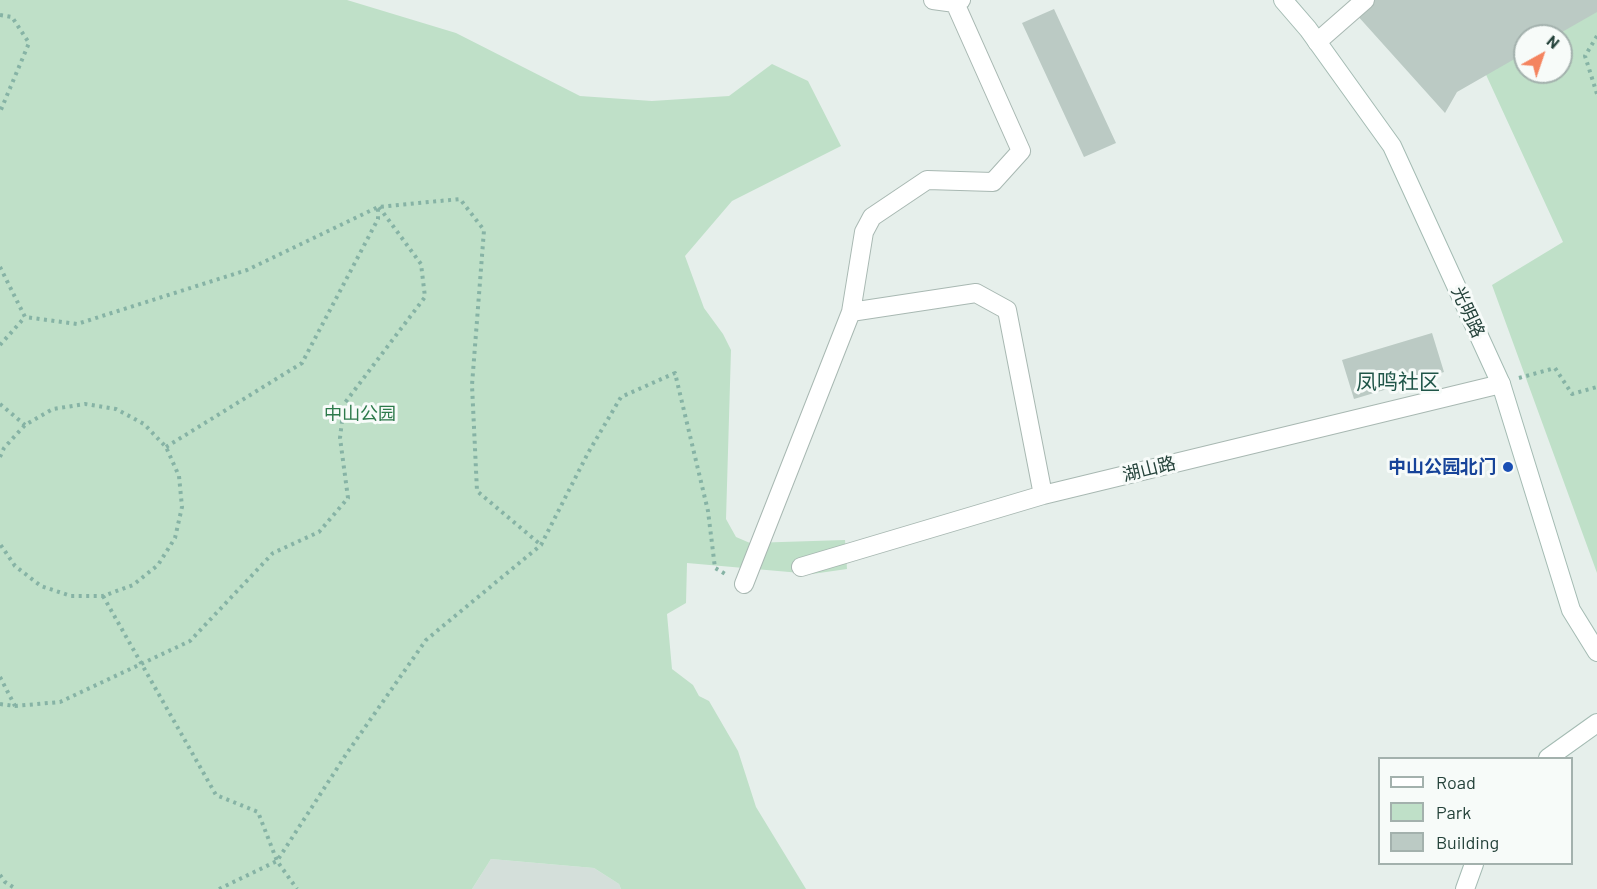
<!DOCTYPE html>
<html>
<head>
<meta charset="utf-8">
<style>
  body { margin:0 }
  #map { position:relative; width:1597px; height:889px; overflow:hidden; background:#e6efeb; font-family:Barlow,sans-serif }
  canvas { display:block }
  .legend { position:absolute; left:1378px; top:757px; width:195px; height:108px; box-sizing:border-box; background:#f7fbf9; border:2px solid #a3b1ad; margin:0; padding:8px 10px; list-style:none; font-size:18px; color:#24423a }
  .legend li { display:flex; align-items:center; gap:12px; height:30px }
  .legend b { width:30px; border:2px solid #a3b1ad }
  .north { position:absolute; left:1513px; top:24px; width:60px; height:60px; box-sizing:border-box; background:#f7fbf9; border:2px solid #a3b1ad; border-radius:50%; rotate:40deg; font-size:16px; font-weight:700; line-height:24px; text-align:center; color:#24423a }
  .north::after { content:''; display:block; margin:auto; width:21px; height:27px; background:#f4845f; clip-path:polygon(50% 0,100% 100%,50% 72%,0 100%) }
</style>
</head>
<body>
<div id="map">
<canvas width="1597" height="889"></canvas>
<ul class="legend">
<li><b style="height:8px;background:#fff"></b>Road</li>
<li><b style="height:16px;background:#bfe0c8"></b>Park</li>
<li><b style="height:16px;background:#bbcac4"></b>Building</li>
</ul>
<div class="north">N</div>
</div>
<script>
const context = document.querySelector('canvas').getContext('2d');
context.lineJoin = 'round';
function paint(path, color) {
  context.fillStyle = color;
  context.fill(path, 'evenodd');
}
function shape(rows) {
  const path = new Path2D();
  for (const r of rows) {
    path.moveTo(r[0], r[1]);
    for (let i = 2; i < r.length; i += 2) path.lineTo(r[i], r[i + 1]);
  }
  return path;
}
function trace(path, color, width, dash) {
  context.strokeStyle = color;
  context.lineWidth = width;
  context.lineCap = dash ? 'butt' : 'round';
  context.setLineDash(dash || []);
  context.stroke(path);
}
function drawText(font, color, halo, rows, align = 'center') {
  context.font = font + ' Barlow,"Noto Sans SC",sans-serif';
  context.lineWidth = 6;
  context.setLineDash([]);
  context.textBaseline = 'middle';
  context.strokeStyle = halo;
  context.fillStyle = color;
  for (const [text, x, y, turn = 0] of rows) {
    context.save();
    context.translate(x, y);
    context.rotate((+turn || 0) * Math.PI / 180);
    context.textAlign = isNaN(turn) ? turn : align;
    if (halo) context.strokeText(text, 0, 0);
    context.fillText(text, 0, 0);
    context.restore();
  }
}
paint(shape([
  [491,859,594,868,619,884,621,889,472,889]
]), '#d4dfda');
paint(shape([
  [0,0,347,0,456,33,580,96,652,101,729,96,772,64,808,81,841,146,732,201,685,256,704,308,723,334,731,350,726,519,736,537,750,543,845,540,847,569,812,574,687,563,686,603,667,614,672,669,693,685,699,696,709,701,738,751,756,807,806,889,621,889,619,884,594,868,491,859,472,889,0,889],
  [1597,0,1597,573,1492,285,1563,242,1482,66,1525,37,1525,72,1561,72,1561,36,1526,36]
]), '#bfe0c8');
paint(shape([
  [1354,0,1597,0,1597,12,1555,36,1525,36,1525,53,1457,92,1445,113,1347,4],
  [1054,9,1116,143,1084,157,1022,23],
  [1432,333,1444,372,1354,399,1342,360]
]), '#bbcac4');
const street = shape([
  [933,0,955,3,961,0],
  [1317,42,1365,0],
  [851,312,976,293,1007,310,1043,495],
  [801,567,1043,495,1501,384],
  [744,584,851,312,864,232,872,217,927,180,993,182,1021,151,955,3]
]);
const secondary = shape([
  [1283,0,1308,29,1392,146,1501,384,1571,610,1597,652],
  [1548,758,1597,723],
  [1465,889,1474,864]
]);
trace(street, '#a8b8b2', 20);
trace(secondary, '#a4bbb3', 20);
trace(shape([
  [0,15,12,17,29,43,0,112],
  [1597,36,1585,56,1597,94],
  [0,267,25,317,77,324,247,270,378,207,460,199,484,230,472,385,477,491,541,545],
  [0,345,25,317],
  [1519,378,1555,368,1572,394,1597,387],
  [0,404,25,425],
  [166,447,302,363,378,219,378,207],
  [0,457,4,448,25,425,53,409,85,404,116,409,144,424,166,447,179,476,182,507,175,538,158,565,133,585,103,596,71,596,41,586,15,566,0,544],
  [103,596,216,795,258,812,277,861,297,889],
  [0,677,15,706],
  [0,704,15,706,60,702,190,641,273,553,319,532,348,498,340,438,344,404,425,297,421,264,379,207],
  [0,875,5,882,16,889],
  [219,889,277,861,347,753,426,640,541,545,588,453,621,397,675,373,708,511,715,568,727,575]
]), '#86b3a5', 4, [3, 4.5]);
trace(street, '#fff', 18);
trace(secondary, '#fff', 18);
for (const [x, y, r, color] of [
  [1508,467,6,"#1a4fb4"]
]) {
  const dot = new Path2D();
  dot.arc(x, y, r, 0, 2 * Math.PI);
  context.fillStyle = color;
  context.fill(dot);
  trace(dot, '#f7fbf9', 2);
}
drawText('18px', '#24423a', '#f7fbf9', [
  ["光明路",1468,312,65],
  ["湖山路",1149,469,-14]
]);
drawText('18px', '#2d7a4b', '#f7fbf9', [
  ["中山公园",360,414]
]);
drawText('bold 18px', '#164399', '#f7fbf9', [
  ["中山公园北门",1496,467]
], 'right');
drawText('21px', '#1f5548', '#f7fbf9', [
  ["凤鸣社区",1398,382]
]);
</script>
</body>
</html>
